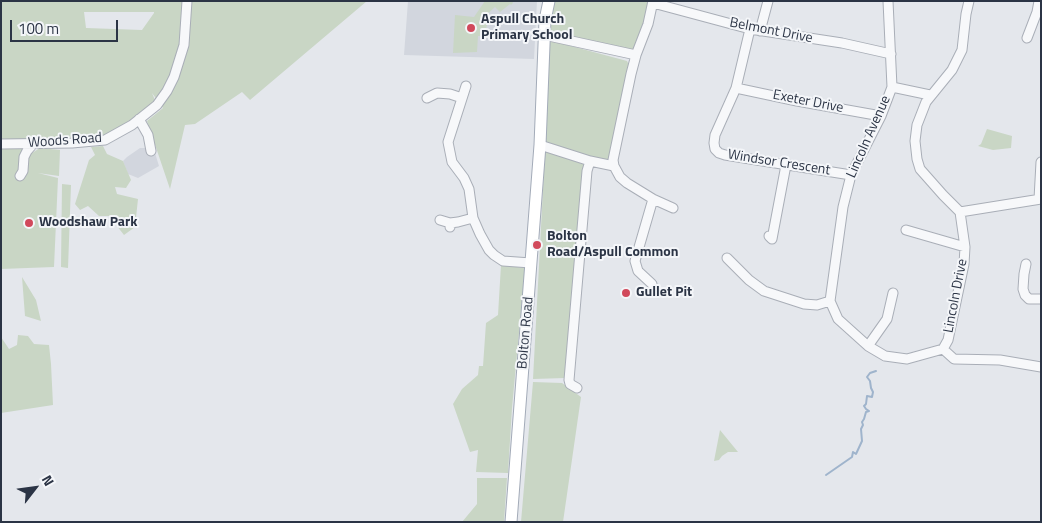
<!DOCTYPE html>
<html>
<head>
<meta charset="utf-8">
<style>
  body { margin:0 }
  #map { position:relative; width:1042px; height:523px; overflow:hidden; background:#e4e7ec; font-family:"Titillium Web",sans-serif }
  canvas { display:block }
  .frame { position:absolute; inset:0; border:2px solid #2b3445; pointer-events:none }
  .north { position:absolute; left:10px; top:463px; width:50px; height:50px; -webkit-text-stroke:4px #f4f6f9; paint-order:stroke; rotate:60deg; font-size:14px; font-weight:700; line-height:20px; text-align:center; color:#2b3445 }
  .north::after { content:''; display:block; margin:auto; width:18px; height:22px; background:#2b3445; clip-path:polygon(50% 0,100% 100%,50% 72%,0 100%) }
  .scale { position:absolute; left:10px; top:20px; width:108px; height:22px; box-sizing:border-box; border:2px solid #2b3445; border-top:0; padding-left:6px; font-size:15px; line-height:18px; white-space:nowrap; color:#2b3445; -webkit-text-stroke:4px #f4f6f9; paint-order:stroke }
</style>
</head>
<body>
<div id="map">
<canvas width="1042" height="523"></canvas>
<div class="frame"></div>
<div class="north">N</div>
<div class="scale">100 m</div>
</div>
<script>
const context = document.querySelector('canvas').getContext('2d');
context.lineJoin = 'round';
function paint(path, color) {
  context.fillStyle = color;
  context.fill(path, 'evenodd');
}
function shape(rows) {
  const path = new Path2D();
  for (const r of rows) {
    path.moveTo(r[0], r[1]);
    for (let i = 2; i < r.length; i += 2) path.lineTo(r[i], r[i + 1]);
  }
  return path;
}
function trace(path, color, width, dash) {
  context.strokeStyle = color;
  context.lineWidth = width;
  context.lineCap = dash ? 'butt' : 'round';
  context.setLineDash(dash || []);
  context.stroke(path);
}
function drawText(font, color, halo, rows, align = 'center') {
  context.font = font + ' "Titillium Web",sans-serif';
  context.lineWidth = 4;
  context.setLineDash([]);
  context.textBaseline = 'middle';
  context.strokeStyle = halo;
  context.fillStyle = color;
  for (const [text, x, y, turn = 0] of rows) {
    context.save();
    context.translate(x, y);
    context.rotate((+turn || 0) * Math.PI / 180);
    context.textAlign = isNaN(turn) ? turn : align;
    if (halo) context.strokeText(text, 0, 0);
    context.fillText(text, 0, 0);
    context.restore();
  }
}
paint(shape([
  [408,1,537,1,534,59,404,55],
  [140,148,149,148,155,153,159,166,138,178,128,174,123,161,127,157]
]), '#d2d6de');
paint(shape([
  [1,1,367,1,250,100,242,92,195,124,185,125,170,189,147,121,163,108,152,93,157,105,105,140,32,144,32,153,40,148,60,150,59,176,38,173,58,178,54,267,1,269],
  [84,12,154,12,154,13,142,30,86,28],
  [485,1,512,1,513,3,511,5,510,4,500,12,495,7,482,19,487,25,484,36,478,36,477,52,453,53,455,15,474,17],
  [553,1,650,1,643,28,631,53,547,31],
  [545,39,627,61,629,65,611,152,609,160,603,162,546,142,544,64],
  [987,129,1012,136,1011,148,993,150,978,146,981,144],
  [103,146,107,154,123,161,131,180,126,188,115,187,117,194,138,199,135,227,124,235,109,216,99,216,88,206,80,210,75,204,89,160,95,155,91,147],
  [545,151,586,165,565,378,533,379],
  [62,184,71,185,68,268,61,267],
  [501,265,525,268,512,408,508,473,476,472,478,450,470,452,453,404,462,389,478,375,479,366,483,366,486,323,498,315],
  [22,277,36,300,41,321,25,316],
  [18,335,28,336,34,344,49,345,51,364,53,405,1,413,1,337,9,349,17,345],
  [533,382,562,383,581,397,563,522,521,522],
  [720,430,738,452,728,452,722,456,719,460,714,461],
  [477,478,507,478,504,522,462,522,477,504]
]), '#c9d6c5');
trace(shape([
  [826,475,852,457,853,452,856,454,862,441,861,429,863,425,862,422,864,419,866,412,869,411,866,409,864,406,866,404,867,396,872,397,873,392,871,388,870,381,867,377,870,373,876,371]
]), '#9fb4cc', 2);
const minor = shape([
  [653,3,750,29,842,43,891,54],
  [750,29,736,88,715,135,714,143,715,149,719,153,725,155,851,175],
  [760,31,768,1],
  [544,35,636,55],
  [1027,38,1037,12,1039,1],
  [466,86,448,142,452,162,464,178,469,189,473,218,480,234,489,250,494,255,503,261,531,263],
  [892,87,930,95],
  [736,88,797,101,881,116],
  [427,98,437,93,450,94,462,98],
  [139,119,148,135,151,151],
  [1,144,72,143,105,140,132,125,157,105,167,91,174,77,184,45,187,1],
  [540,145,590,161],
  [614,166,620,177,627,183,653,199,673,208],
  [20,176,23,171,24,157,27,151,33,144],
  [1039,199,1041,162],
  [960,212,943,195,920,169,917,159,915,141,917,125,926,102,952,70,962,50,966,14,969,1],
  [960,212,1041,199],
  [440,220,450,223,450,227],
  [450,223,458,222,473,218],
  [906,230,965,247],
  [769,236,772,239,786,165],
  [727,258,749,280,764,291,804,304,817,305,830,301],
  [1026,264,1024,274,1023,289,1025,295,1029,299,1041,299],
  [652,284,638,271,635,261,653,199],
  [830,301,843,207,851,175,881,116,892,87,888,1],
  [830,301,838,319,868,346,885,356,907,359,943,349],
  [868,346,887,319,893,293],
  [943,349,948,340,964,264,965,247,960,212],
  [943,349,954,359,1000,360,1041,367],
  [577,388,570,384,569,380,587,171,590,161,614,166,613,160,631,74,636,55,648,24,653,1]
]);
const major = shape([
  [511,522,540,145,545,20,549,1]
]);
trace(minor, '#a9aeb7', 11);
trace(major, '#a3abb8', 13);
trace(minor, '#f7f8fa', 9);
trace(major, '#fff', 11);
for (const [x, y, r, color] of [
  [471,28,5,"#d1495b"],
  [29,223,5,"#d1495b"],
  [537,245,5,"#d1495b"],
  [626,293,5,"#d1495b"]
]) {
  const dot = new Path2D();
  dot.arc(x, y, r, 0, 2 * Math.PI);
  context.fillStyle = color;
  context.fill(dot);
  trace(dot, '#f4f6f9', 2);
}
drawText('bold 14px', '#2b3445', '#f4f6f9', [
  ["Aspull Church",481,20],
  ["Primary School",481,36],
  ["Woodshaw Park",39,223],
  ["Bolton",547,237],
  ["Road/Aspull Common",547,253],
  ["Gullet Pit",636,293]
], 'left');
drawText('14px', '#2b3445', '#f4f6f9', [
  ["Belmont Drive",771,31,11],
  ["Exeter Drive",808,102,11],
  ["Lincoln Avenue",869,137,-66],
  ["Woods Road",65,141,-4],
  ["Windsor Crescent",779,163,9],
  ["Lincoln Drive",956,296,-79],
  ["Bolton Road",526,333,-85]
]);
</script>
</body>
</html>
